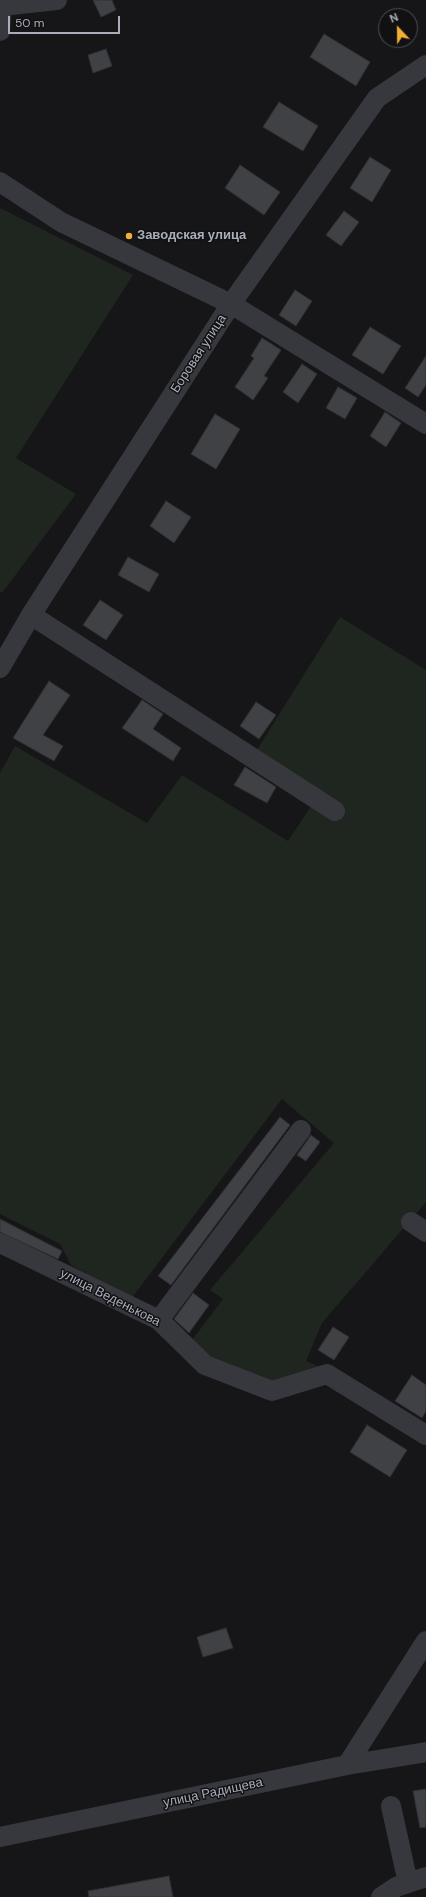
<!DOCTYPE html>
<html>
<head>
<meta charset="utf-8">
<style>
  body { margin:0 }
  #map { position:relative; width:426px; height:1897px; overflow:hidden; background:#161618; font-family:"DM Sans",sans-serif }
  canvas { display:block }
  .north { position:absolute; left:378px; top:8px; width:40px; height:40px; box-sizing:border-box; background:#111113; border:1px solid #4d4f55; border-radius:50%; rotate:338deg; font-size:11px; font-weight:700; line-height:16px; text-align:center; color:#a8adb8 }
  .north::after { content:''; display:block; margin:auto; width:14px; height:18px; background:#f2b134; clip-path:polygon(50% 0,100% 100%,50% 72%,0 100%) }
  .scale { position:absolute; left:8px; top:16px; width:112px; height:18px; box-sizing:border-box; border:2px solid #a8adb8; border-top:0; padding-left:5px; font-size:12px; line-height:14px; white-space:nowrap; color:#a8adb8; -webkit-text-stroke:3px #111113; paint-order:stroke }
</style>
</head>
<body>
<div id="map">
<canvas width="426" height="1897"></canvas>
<div class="north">N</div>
<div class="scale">50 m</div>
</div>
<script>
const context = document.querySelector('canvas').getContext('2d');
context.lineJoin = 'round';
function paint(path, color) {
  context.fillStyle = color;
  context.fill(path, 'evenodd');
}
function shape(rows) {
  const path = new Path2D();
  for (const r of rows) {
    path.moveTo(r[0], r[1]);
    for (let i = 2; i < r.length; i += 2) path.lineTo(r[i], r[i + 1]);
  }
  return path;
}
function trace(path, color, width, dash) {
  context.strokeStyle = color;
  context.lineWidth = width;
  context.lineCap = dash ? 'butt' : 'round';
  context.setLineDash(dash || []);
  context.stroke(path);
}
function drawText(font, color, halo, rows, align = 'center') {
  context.font = font + ' "DM Sans",sans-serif';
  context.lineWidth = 3;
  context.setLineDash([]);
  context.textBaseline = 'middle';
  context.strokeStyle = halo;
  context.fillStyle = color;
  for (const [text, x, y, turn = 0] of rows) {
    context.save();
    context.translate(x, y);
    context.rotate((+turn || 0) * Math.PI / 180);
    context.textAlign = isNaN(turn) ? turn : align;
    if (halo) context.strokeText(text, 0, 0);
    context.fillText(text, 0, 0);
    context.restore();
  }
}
paint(shape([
  [0,208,133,275,16,458,76,494,2,593,0,592],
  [340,617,426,670,426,1202,322,1323,306,1361,329,1371,271,1387,210,1363,189,1344,223,1299,210,1290,334,1143,282,1099,131,1299,71,1265,60,1244,0,1214,0,773,15,746,147,823,182,775,288,841,315,800,255,753]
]), '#1e261f');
const building = shape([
  [93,0,112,0,116,10,101,17,93,0],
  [324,34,370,62,356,86,310,57,324,34],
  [106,49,112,66,93,73,88,55,106,49],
  [279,102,318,126,303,151,263,127,279,102],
  [370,157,391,170,372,202,350,188,370,157],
  [240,165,280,192,264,215,225,188,240,165],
  [344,211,359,222,341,246,326,235,344,211],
  [295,290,312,301,296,326,279,315,295,290],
  [370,327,401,346,383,374,352,355,370,327],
  [262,338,281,350,264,376,268,378,253,400,235,387,254,358,251,356,262,338],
  [426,356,426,385,418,397,405,388,426,356],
  [302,364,317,374,298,403,283,392,302,364],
  [338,387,357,398,345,419,326,408,338,387],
  [385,412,401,423,386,447,370,436,385,412],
  [215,414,240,429,216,469,191,454,215,414],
  [166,501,191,517,174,543,150,526,166,501],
  [128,557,159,574,149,592,118,575,128,557],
  [100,600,123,615,106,640,83,625,100,600],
  [49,681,70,695,43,735,63,746,54,761,13,738,49,681],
  [142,700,163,714,153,729,181,748,173,761,122,728,142,700],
  [256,702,276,715,259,739,240,726,256,702],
  [245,767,276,787,267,803,234,785,245,767],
  [280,1117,290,1125,171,1285,158,1276,280,1117],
  [311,1135,320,1142,306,1161,297,1155,311,1135],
  [0,1219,62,1251,58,1259,0,1232,0,1219],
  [193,1293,209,1305,189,1333,174,1319,193,1293],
  [333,1327,349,1337,334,1360,318,1350,333,1327],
  [412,1375,426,1385,426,1411,422,1418,395,1401,412,1375],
  [367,1425,407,1450,390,1477,350,1452,367,1425],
  [226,1628,233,1648,203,1657,197,1637,226,1628],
  [426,1789,426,1827,420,1828,413,1791,426,1789],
  [169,1876,173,1897,89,1897,88,1891,169,1876]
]);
paint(building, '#404145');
trace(building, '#303034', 1);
trace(shape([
  [2,6,57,0],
  [0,31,2,0],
  [0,182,61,222,231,304,426,424],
  [31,615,335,811],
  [0,668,31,615,231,304,377,98,426,65],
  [411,1222,426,1232],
  [0,1243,159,1320,205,1365,272,1391,327,1374,426,1435],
  [159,1320,301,1130],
  [347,1765,426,1641],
  [391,1806,408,1883],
  [0,1837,347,1765,426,1752],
  [381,1897,396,1887,426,1877]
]), '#37383d', 20);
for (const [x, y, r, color] of [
  [129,236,4,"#f2b134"]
]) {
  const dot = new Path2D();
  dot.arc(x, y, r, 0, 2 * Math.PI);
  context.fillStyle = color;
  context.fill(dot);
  trace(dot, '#111113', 1.5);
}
drawText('bold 13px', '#a8adb8', '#111113', [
  ["Заводская улица",137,236]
], 'left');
drawText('13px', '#a8adb8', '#111113', [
  ["Боровая улица",199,354,-57],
  ["улица Веденькова",110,1298,27],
  ["улица Радищева",213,1793,-12]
]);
</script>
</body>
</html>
